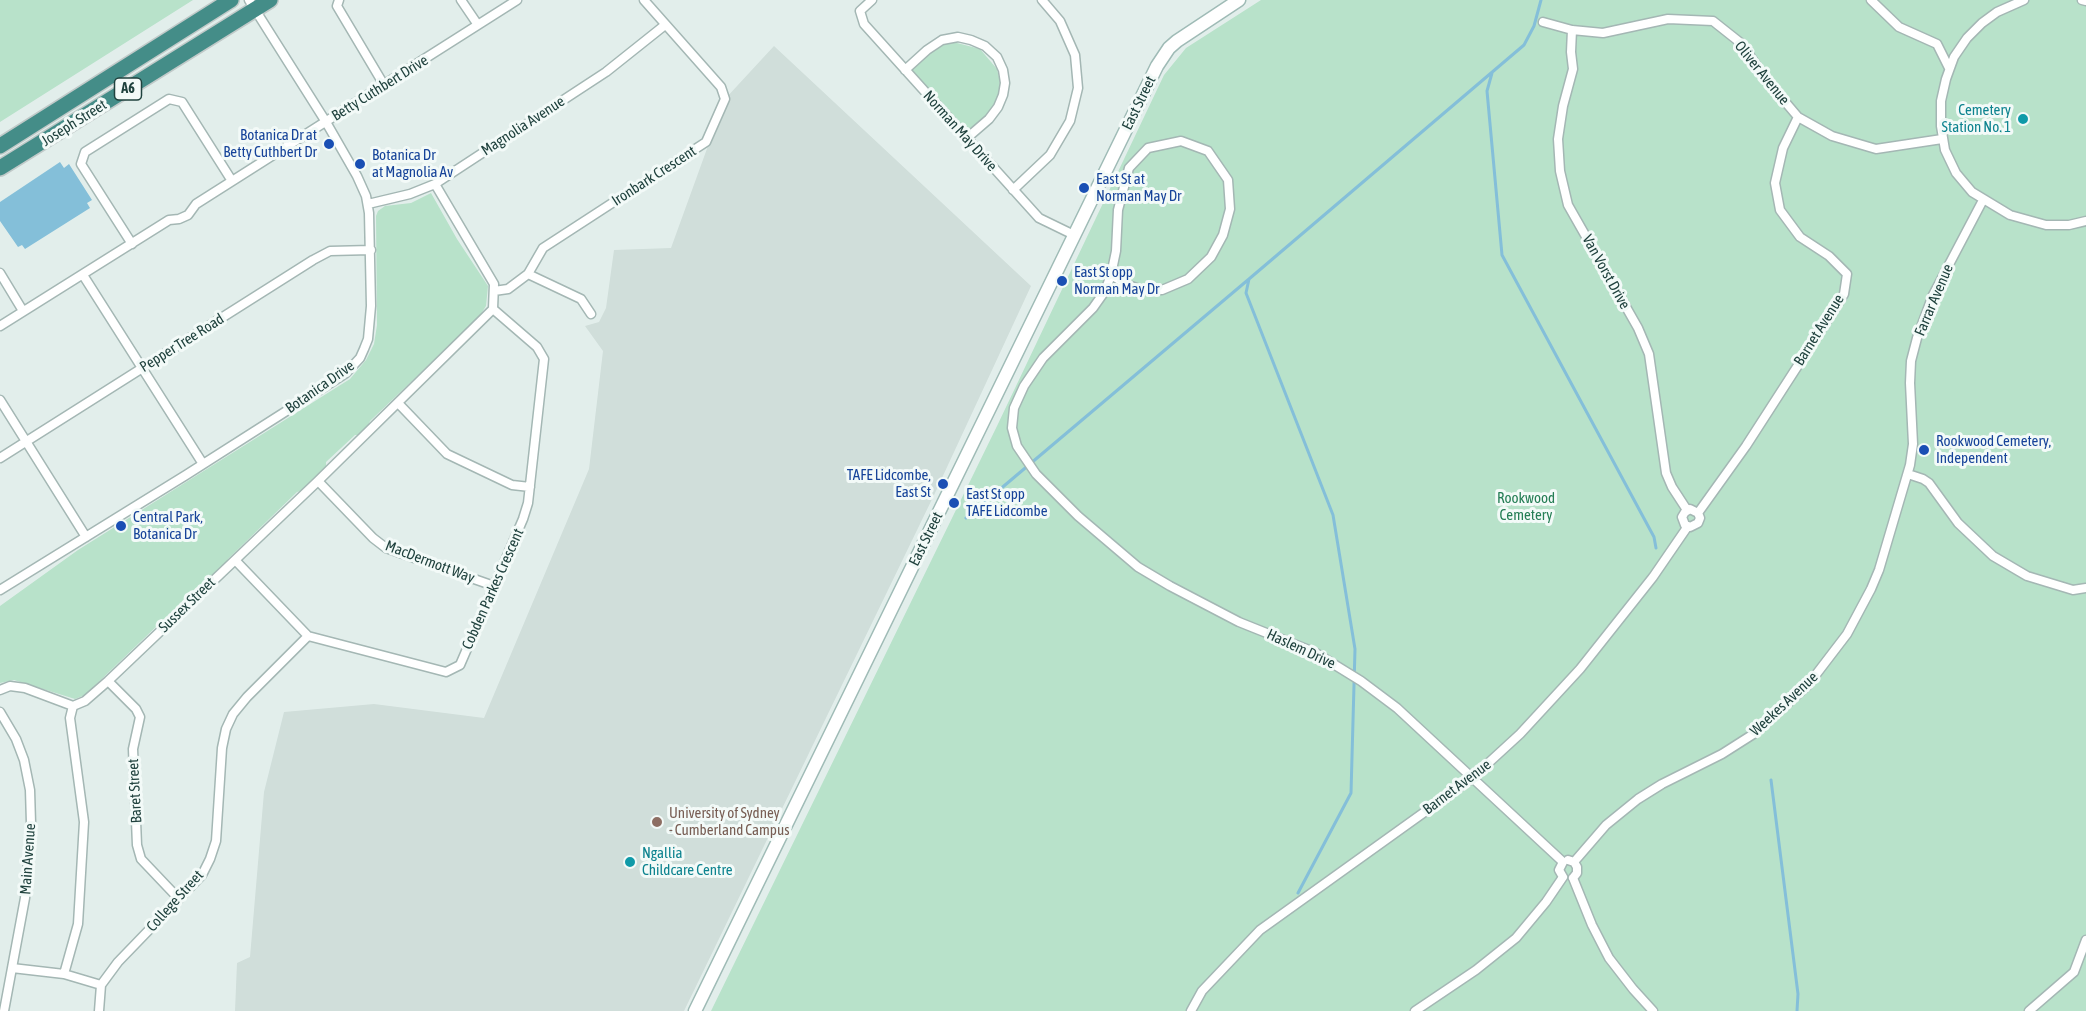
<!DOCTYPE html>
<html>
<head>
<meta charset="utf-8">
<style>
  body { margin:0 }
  canvas { display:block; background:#e2eeeb }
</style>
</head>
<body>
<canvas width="2086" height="1011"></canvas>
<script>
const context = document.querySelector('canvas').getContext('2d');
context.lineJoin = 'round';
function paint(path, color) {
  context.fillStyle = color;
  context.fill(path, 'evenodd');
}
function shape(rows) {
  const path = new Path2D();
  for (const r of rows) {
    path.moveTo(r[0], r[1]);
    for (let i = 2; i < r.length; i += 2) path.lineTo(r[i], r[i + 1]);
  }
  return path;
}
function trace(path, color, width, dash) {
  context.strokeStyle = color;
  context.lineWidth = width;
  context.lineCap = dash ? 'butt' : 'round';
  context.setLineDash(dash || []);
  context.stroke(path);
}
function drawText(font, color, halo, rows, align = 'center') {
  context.font = font + ' "Asap Condensed",sans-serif';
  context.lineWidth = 6;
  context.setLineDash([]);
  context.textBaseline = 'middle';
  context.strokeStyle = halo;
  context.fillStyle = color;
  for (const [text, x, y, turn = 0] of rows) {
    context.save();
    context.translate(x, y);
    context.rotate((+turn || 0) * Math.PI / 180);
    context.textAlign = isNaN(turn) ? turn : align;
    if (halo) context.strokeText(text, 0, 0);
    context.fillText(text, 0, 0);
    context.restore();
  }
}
paint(shape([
  [774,46,1031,286,935,493,684,1011,235,1011,237,963,250,957,264,792,284,712,374,704,484,718,589,469,603,351,585,326,599,322,606,308,614,250,671,248,725,99]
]), '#d0deda');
paint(shape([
  [0,0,193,0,0,122],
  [1261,0,2086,0,2086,1011,711,1011,997,426,1164,75,1186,48],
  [949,43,957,43,980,49,997,69,1001,86,998,98,991,109,982,120,968,132,912,70,939,46],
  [431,193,457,239,488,286,486,306,479,317,370,421,368,426,360,435,355,435,326,462,326,467,301,491,297,492,228,559,226,564,186,598,85,695,75,699,14,680,0,683,0,606,78,550,350,379,366,360,374,344,377,325,376,216,378,211,385,206,411,203]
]), '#b8e2ca');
paint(shape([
  [60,162,64,168,69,164,92,200,87,203,90,208,25,249,22,245,18,247,0,221,0,202]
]), '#84bfd9');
trace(shape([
  [1492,73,1487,91,1502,255,1654,537,1656,548],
  [966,518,1249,279],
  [1771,780,1798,994,1797,1011],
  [1298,893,1351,793,1355,649,1333,515,1246,293,1249,279,1524,45,1534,26,1541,0]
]), '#84bfd9', 3);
const minor = shape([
  [339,0,337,6,384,85],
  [461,0,478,25],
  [872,0,860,11,864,24,1039,218,1074,235],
  [1871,0,1899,27,1937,44,1949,68],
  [2024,0,1997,12,1982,23,1967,38,1954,57,1946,79,1941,101,1941,126,1945,150,1956,173,1972,192,2010,215,2046,225,2069,225,2086,221],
  [2082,0,2086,1],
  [1543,22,1572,30,1603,33,1668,19,1713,21,1742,44,1765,78,1798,117,1832,136,1876,149,1942,139],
  [1572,30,1571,52,1573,69,1563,106,1558,139,1560,171,1568,205,1638,328,1649,354,1666,473,1672,487,1687,510],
  [905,70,927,50,942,40,958,37,971,40,985,46,997,57,1003,70,1005,83,1003,95,998,107,989,119,967,138],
  [435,184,494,284,493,309],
  [1013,190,1050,155,1070,121,1078,88,1075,55,1060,21,1042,0],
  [368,204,410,194,435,184,606,72,665,25],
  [132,244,81,164,85,152,169,99,182,102,232,181],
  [0,273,23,311],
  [528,274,581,299,591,314],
  [83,275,203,464],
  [1111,275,1128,285,1142,290,1162,290,1188,279,1211,257,1223,235,1230,209,1228,180,1208,151,1181,141,1148,148,1129,168,1118,210,1116,251,1111,275,1105,291,1093,308,1043,358,1024,386,1014,408,1012,428,1017,446,1036,474,1078,516,1138,567,1170,586,1239,622,1314,652,1361,681,1397,708,1563,862],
  [494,291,508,289,528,274,543,248,706,142,725,99,721,87,644,0],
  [0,326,169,220,179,219,188,215,196,204,517,0],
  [0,400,86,537],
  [398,403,447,454,512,485,530,487],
  [0,458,313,260,330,251,371,250],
  [1908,474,1923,479,1929,483,1958,523,1993,556,2027,576,2073,590,2086,588],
  [318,481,373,538,386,548,494,586],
  [1698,513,1690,509,1685,512,1682,517,1685,525,1690,527,1698,523,1700,518,1698,513,1746,446,1844,294,1847,274,1829,256,1800,237,1780,210,1775,183,1783,148,1798,117],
  [235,560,308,636,446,672,460,665,523,519,528,503,544,359,537,347,493,309],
  [0,590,186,475,346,373,360,358,364,349,368,339,371,306,369,213,366,196,357,176,326,122,249,0],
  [108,681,136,709,140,717,133,749,137,845,141,859,179,899],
  [0,690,10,686,25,688,73,706],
  [73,706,85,701,108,681,318,481,493,309],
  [0,712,16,739,24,760,30,790,31,823,25,898,4,1011],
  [1568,860,1574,862,1577,867,1577,873,1573,878],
  [1563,862,1559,870,1563,877],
  [1574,862,1606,825,1638,799,1662,784,1722,754,1755,733,1808,685,1847,634,1871,589,1879,570,1910,465,1913,444,1910,383,1911,361,1917,338,1933,295,1983,200],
  [1573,878,1592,925,1609,958,1633,989,1653,1011],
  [12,968,64,974,101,985,118,962,202,875,210,859,216,841,222,748,226,729,233,714,247,697,308,636],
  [64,974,78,924,84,822,70,718,73,706],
  [99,1011,101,985],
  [1191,1011,1202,991,1260,930,1472,778,1520,734,1580,669,1653,577,1688,526],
  [1415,1011,1476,970,1516,938,1546,902,1563,877],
  [2029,1011,2074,972,2086,940]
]);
const secondary = shape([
  [695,1011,1157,66,1169,48,1177,41,1239,0]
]);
const trunk = shape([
  [0,146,231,0],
  [0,168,270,0]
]);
trace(minor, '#a4b7b4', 11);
trace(secondary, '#9fbbb6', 15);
trace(trunk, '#c1cac9', 18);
trace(minor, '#fff', 8);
trace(secondary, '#fff', 12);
trace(trunk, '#448d88', 15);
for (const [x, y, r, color] of [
  [2023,119,6,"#0f9aa8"],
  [329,144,6,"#1a4fb4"],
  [360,164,6,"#1a4fb4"],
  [1084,188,6,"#1a4fb4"],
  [1062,281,6,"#1a4fb4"],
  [1924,450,6,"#1a4fb4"],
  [943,484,6,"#1a4fb4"],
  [954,503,6,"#1a4fb4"],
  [121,526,6,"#1a4fb4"],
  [657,822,6,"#8d6e63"],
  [630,862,6,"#0f9aa8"]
]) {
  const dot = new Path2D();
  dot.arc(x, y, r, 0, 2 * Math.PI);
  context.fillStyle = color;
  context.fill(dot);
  trace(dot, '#f3faf8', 2);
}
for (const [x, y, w] of [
  [128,89,27]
]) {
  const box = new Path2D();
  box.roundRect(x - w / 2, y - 11, w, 22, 4.5);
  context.fillStyle = '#f3faf8';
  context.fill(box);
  trace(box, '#20423e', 1.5);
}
drawText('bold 14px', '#20423e', null, [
  ["A6",128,89]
]);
drawText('15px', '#20423e', '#f3faf8', [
  ["Oliver Avenue",1762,73,51],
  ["Betty Cuthbert Drive",380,88,-32],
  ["East Street",1139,103,-64],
  ["Joseph Street",74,123,-32],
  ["Magnolia Avenue",523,126,-33],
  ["Norman May Drive",960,131,48],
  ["Ironbark Crescent",654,176,-33],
  ["Van Vorst Drive",1606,272,61],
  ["Farrar Avenue",1934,300,-67],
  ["Barnet Avenue",1819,330,-58],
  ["Pepper Tree Road",182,343,-32],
  ["Botanica Drive",320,387,-35],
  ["East Street",926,539,-64],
  ["MacDermott Way",430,562,21],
  ["Cobden Parkes Crescent",493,589,-66],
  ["Sussex Street",187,605,-44],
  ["Haslem Drive",1301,649,25],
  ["Weekes Avenue",1784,704,-43],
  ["Barnet Avenue",1457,787,-37],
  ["Baret Street",135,791,-93],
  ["Main Avenue",28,859,-86],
  ["College Street",175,901,-48]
]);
drawText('15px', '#0d838f', '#f3faf8', [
  ["Cemetery",2011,110],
  ["Station No. 1",2011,127],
  ["Ngallia",642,853,"left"],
  ["Childcare Centre",642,870,"left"]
], 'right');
drawText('15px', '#164399', '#f3faf8', [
  ["Botanica Dr at",317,135,"right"],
  ["Betty Cuthbert Dr",317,152,"right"],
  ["Botanica Dr",372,155],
  ["at Magnolia Av",372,172],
  ["East St at",1096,179],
  ["Norman May Dr",1096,196],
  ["East St opp",1074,272],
  ["Norman May Dr",1074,289],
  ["Rookwood Cemetery,",1936,441],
  ["Independent",1936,458],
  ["TAFE Lidcombe,",931,475,"right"],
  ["East St",931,492,"right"],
  ["East St opp",966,494],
  ["TAFE Lidcombe",966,511],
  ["Central Park,",133,517],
  ["Botanica Dr",133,534]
], 'left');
drawText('15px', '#257e55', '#f3faf8', [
  ["Rookwood",1526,498],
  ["Cemetery",1526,515]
]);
drawText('15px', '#785e54', '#f3faf8', [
  ["University of Sydney",669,813],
  ["- Cumberland Campus",669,830]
], 'left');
</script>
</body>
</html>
